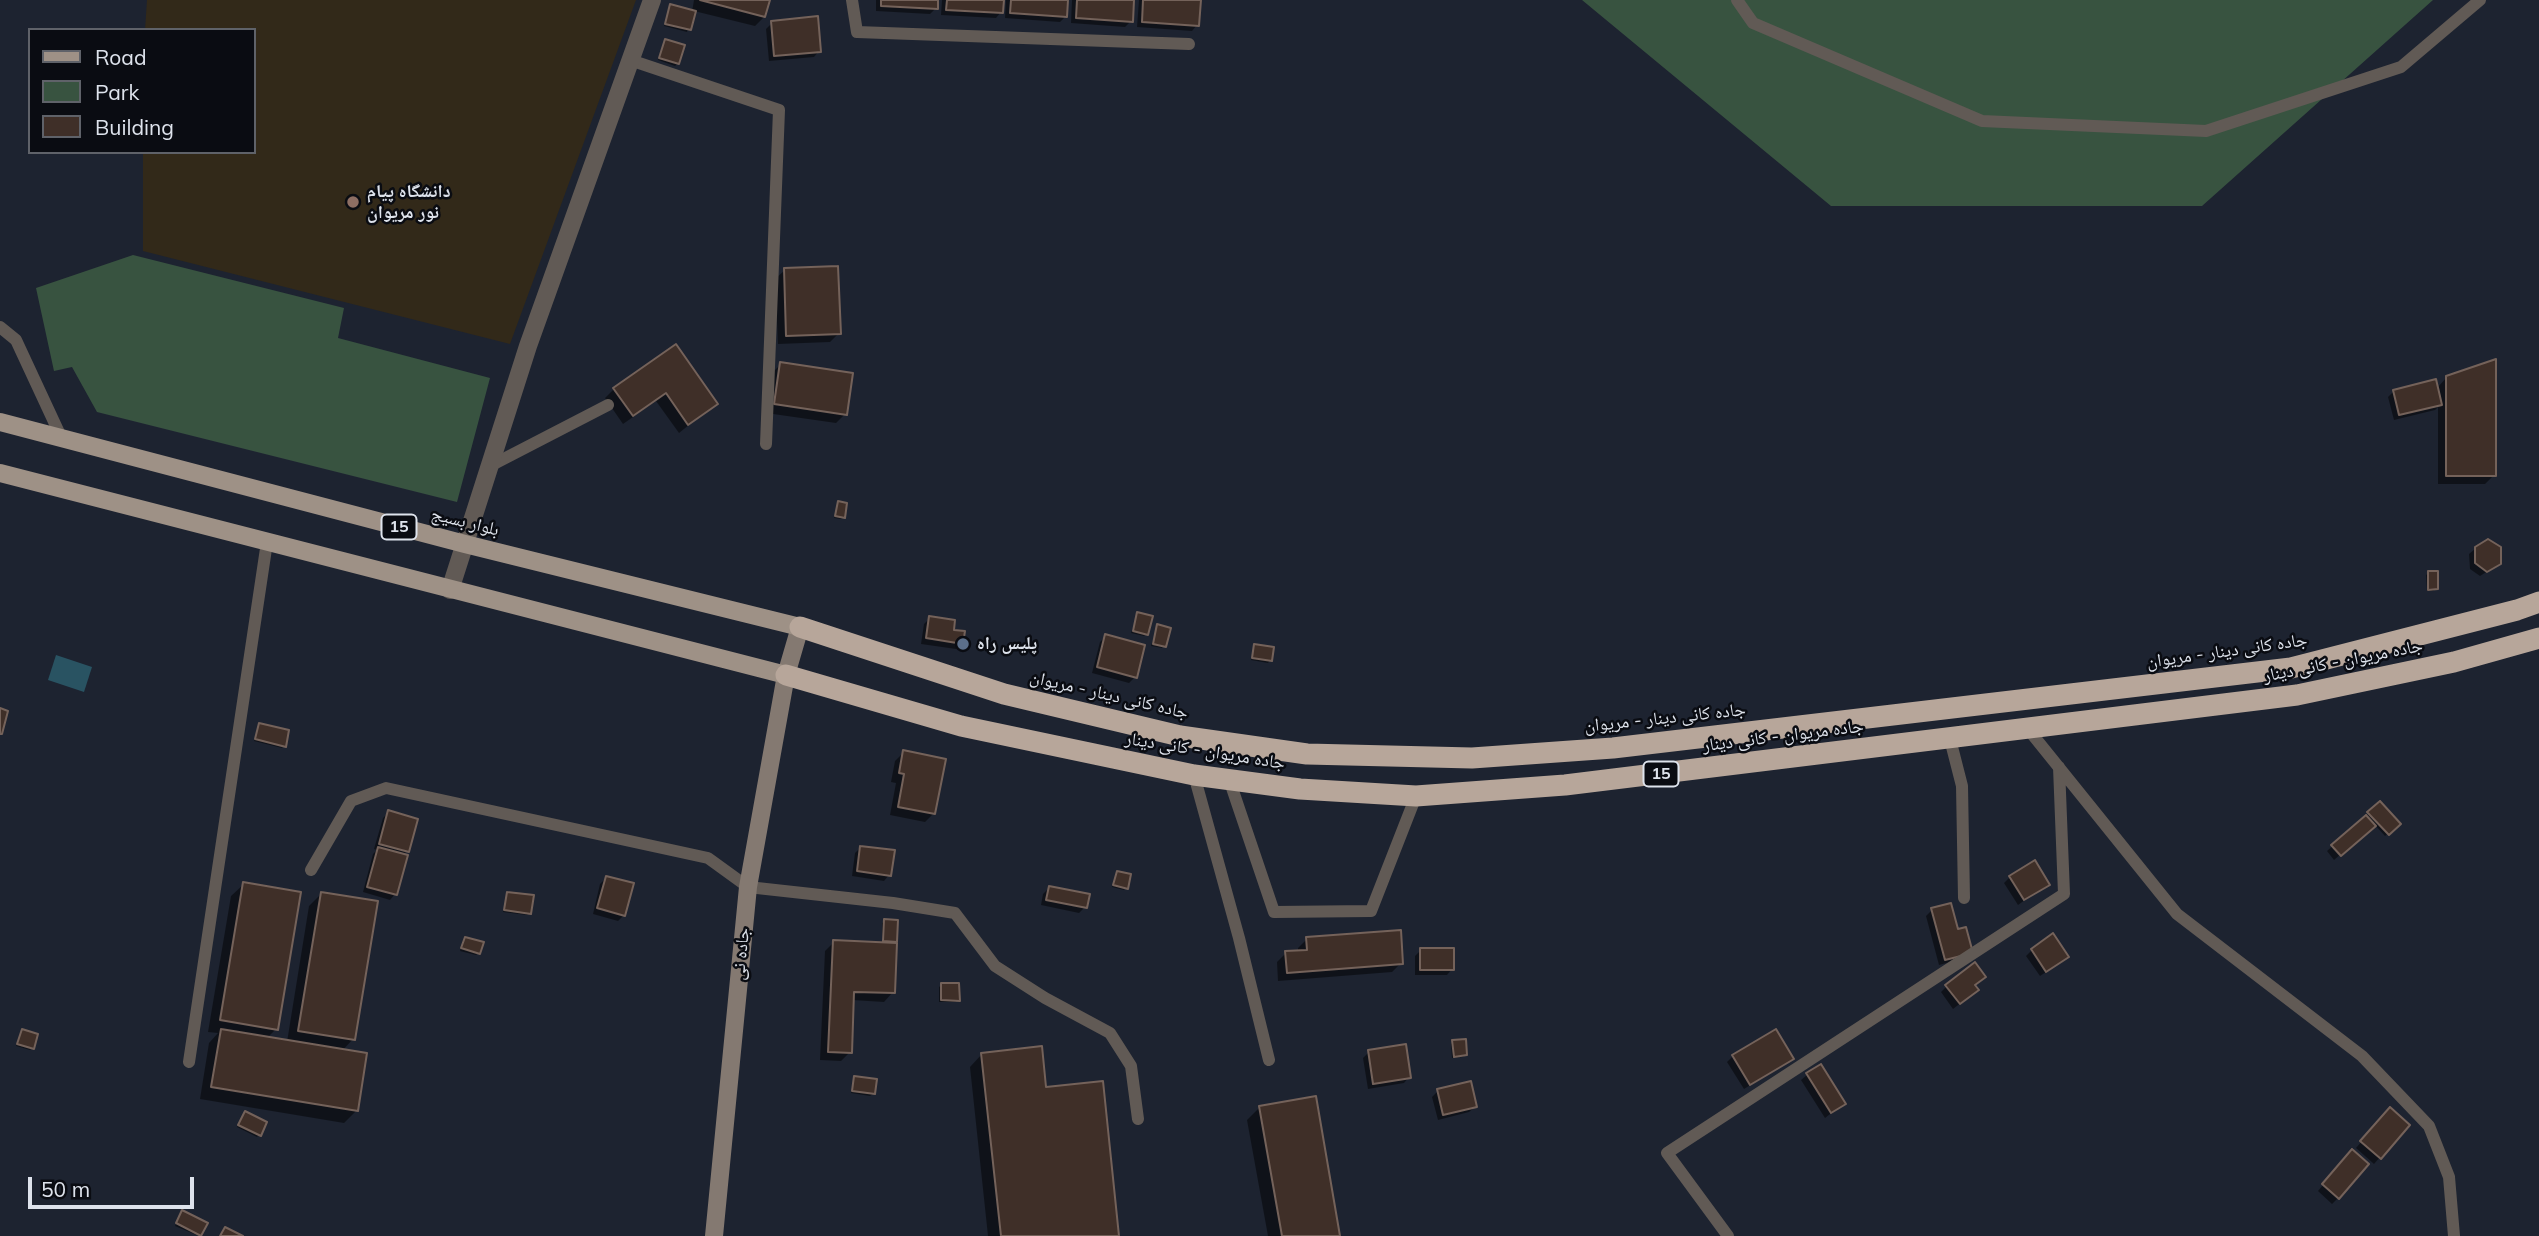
<!DOCTYPE html>
<html>
<head>
<meta charset="utf-8">
<style>
  body { margin:0 }
  #map { position:relative; width:2539px; height:1236px; overflow:hidden; background:#1d2330; font-family:Mulish,sans-serif }
  canvas { display:block }
  .legend { position:absolute; left:28px; top:28px; width:228px; height:126px; box-sizing:border-box; background:#0a0c12; border:2px solid #5f6269; margin:0; padding:9px 12px; list-style:none; font-size:21px; color:#dee3ec }
  .legend li { display:flex; align-items:center; gap:14px; height:35px }
  .legend b { width:35px; border:2px solid #5f6269 }
  .scale { position:absolute; left:28px; top:1177px; width:166px; height:32px; box-sizing:border-box; border:4px solid #dee3ec; border-top:0; padding-left:9px; font-size:21px; line-height:24px; white-space:nowrap; color:#dee3ec; -webkit-text-stroke:5px #0a0c12; paint-order:stroke }
</style>
</head>
<body>
<div id="map">
<canvas width="2539" height="1236"></canvas>
<ul class="legend">
<li><b style="height:9px;background:#9e9186"></b>Road</li>
<li><b style="height:19px;background:#385340"></b>Park</li>
<li><b style="height:19px;background:#3f2f28"></b>Building</li>
</ul>
<div class="scale">50 m</div>
</div>
<script>
const context = document.querySelector('canvas').getContext('2d');
context.lineJoin = 'round';
function paint(path, color) {
  context.fillStyle = color;
  context.fill(path, 'evenodd');
}
function shape(rows) {
  const path = new Path2D();
  for (const r of rows) {
    path.moveTo(r[0], r[1]);
    for (let i = 2; i < r.length; i += 2) path.lineTo(r[i], r[i + 1]);
  }
  return path;
}
function trace(path, color, width, dash) {
  context.strokeStyle = color;
  context.lineWidth = width;
  context.lineCap = dash ? 'butt' : 'round';
  context.setLineDash(dash || []);
  context.stroke(path);
}
function drawText(font, color, halo, rows, align = 'center') {
  context.font = font + ' Mulish,"Noto Naskh Arabic",sans-serif';
  context.lineWidth = 5;
  context.setLineDash([]);
  context.textBaseline = 'middle';
  context.strokeStyle = halo;
  context.fillStyle = color;
  for (const [text, x, y, turn = 0] of rows) {
    context.save();
    context.translate(x, y);
    context.rotate((+turn || 0) * Math.PI / 180);
    context.textAlign = isNaN(turn) ? turn : align;
    if (halo) context.strokeText(text, 0, 0);
    context.fillText(text, 0, 0);
    context.restore();
  }
}
paint(shape([
  [147,0,636,0,510,344,143,251,143,152,254,152,254,30,145,30]
]), '#322919');
paint(shape([
  [1582,0,2433,0,2202,206,1831,206],
  [133,255,344,308,338,338,490,378,457,502,97,412,72,367,54,371,36,288]
]), '#385340');
paint(shape([
  [56,655,92,667,84,692,48,680]
]), '#295362');
paint(shape([
  [694,0,768,0,764,17,755,26,694,11,687,32,664,26,671,6,692,12],
  [876,0,936,0,936,8,930,14,876,11],
  [942,0,1002,0,1001,12,996,18,941,15],
  [1006,0,1067,0,1066,16,1060,22,1005,18],
  [1072,0,1132,0,1131,21,1125,27,1071,23],
  [1139,0,1199,0,1197,25,1192,31,1137,27],
  [772,23,819,51,814,57,769,61,766,29],
  [666,41,678,63,675,66,658,60],
  [785,270,839,333,830,342,778,344,775,279],
  [675,346,715,404,679,433,656,401,623,424,605,398,614,389],
  [781,364,845,414,836,423,766,413,772,373],
  [2447,377,2494,475,2485,484,2438,484,2438,407,2435,410,2394,420,2388,397,2394,391,2437,388],
  [838,503,843,517,841,519,834,518],
  [2476,548,2499,564,2480,576,2470,569,2469,554],
  [2429,573,2436,589,2433,591,2427,591,2426,575],
  [1138,614,1147,634,1144,636,1131,633],
  [930,618,952,631,962,643,956,649,921,644,924,624],
  [1158,626,1164,646,1162,648,1151,646],
  [1106,636,1135,677,1129,683,1092,673,1100,642],
  [1255,646,1270,660,1268,663,1251,660],
  [260,725,284,746,282,748,254,741],
  [904,752,934,813,925,822,890,815,896,783,891,782,895,761],
  [389,812,407,851,403,855,395,894,390,900,363,892,373,854,377,850,374,849,383,818],
  [2369,813,2399,824,2385,836,2375,825,2334,860,2327,851],
  [861,847,889,875,884,881,852,876,855,853],
  [1117,873,1126,888,1124,890,1112,887],
  [2010,877,2047,884,2018,905,2004,883],
  [606,878,624,915,618,921,593,914,600,884],
  [244,884,276,1029,267,1038,287,1042,309,906,321,894,353,1039,342,1051,356,1111,344,1123,200,1099,209,1043,218,1033,208,1032,231,896],
  [1049,888,1085,907,1079,913,1041,905,1043,894],
  [507,893,530,913,527,915,503,912],
  [1932,910,1965,958,1939,965,1926,916],
  [885,921,896,941,892,944,893,992,884,1002,852,1000,850,1052,841,1061,820,1060,825,951,834,942,882,944,882,923],
  [465,939,479,953,476,955,460,951],
  [1307,939,1401,963,1392,972,1278,981,1277,962,1286,953,1298,952,1298,948],
  [1421,950,1452,969,1447,975,1415,975,1415,956],
  [2032,950,2061,962,2040,976,2026,956],
  [942,985,958,1000,955,1002,939,1002,939,987],
  [1973,985,1971,995,1953,1009,1941,992,1947,986],
  [22,1031,32,1048,30,1050,16,1046],
  [1453,1042,1465,1055,1463,1057,1452,1058,1451,1044],
  [1369,1052,1409,1077,1404,1083,1368,1089,1363,1058],
  [982,1054,1045,1089,1118,1236,988,1236,970,1067],
  [1733,1056,1792,1059,1744,1089,1727,1062],
  [1807,1075,1843,1104,1825,1118,1801,1080],
  [855,1078,873,1094,870,1096,851,1093],
  [1438,1091,1475,1107,1469,1112,1438,1120,1432,1097],
  [1259,1108,1338,1236,1268,1236,1247,1120],
  [245,1113,259,1135,257,1137,237,1127],
  [2384,1115,2408,1125,2374,1164,2356,1148],
  [2346,1157,2338,1198,2332,1204,2318,1191],
  [180,1215,200,1235,199,1236,175,1226]
]), '#0007');
const building = shape([
  [700,0,770,0,765,17,700,0],
  [881,0,938,0,938,9,881,6,881,0],
  [947,0,1004,0,1003,13,946,10,947,0],
  [1011,0,1068,0,1067,17,1010,13,1011,0],
  [1077,0,1134,0,1133,22,1076,18,1077,0],
  [1143,0,1201,0,1199,26,1142,22,1143,0],
  [670,4,696,11,691,30,665,24,670,4],
  [818,16,821,52,774,56,771,21,818,16],
  [665,39,685,45,679,64,659,58,665,39],
  [838,266,841,334,786,336,784,268,838,266],
  [676,344,718,404,688,425,666,393,633,416,613,388,676,344],
  [2496,359,2496,476,2446,476,2446,376,2496,359],
  [780,362,853,373,847,415,774,404,780,362],
  [2436,379,2442,405,2399,415,2393,390,2436,379],
  [838,501,847,503,845,518,835,516,838,501],
  [2488,539,2501,547,2501,564,2487,572,2475,563,2475,547,2488,539],
  [2428,571,2438,571,2438,589,2428,590,2428,571],
  [1137,612,1153,616,1148,635,1133,631,1137,612],
  [929,616,955,620,954,630,965,631,963,644,926,638,929,616],
  [1157,624,1171,628,1166,647,1153,644,1157,624],
  [1105,634,1145,645,1137,678,1097,667,1105,634],
  [1254,644,1274,647,1272,661,1252,658,1254,644],
  [0,708,8,711,2,734,0,734,0,708],
  [259,723,289,730,286,747,255,739,259,723],
  [903,750,946,759,935,814,898,807,904,774,899,773,903,750],
  [2380,801,2401,824,2389,835,2367,812,2380,801],
  [388,810,418,819,409,852,379,844,388,810],
  [2366,815,2376,826,2341,856,2331,845,2366,815],
  [860,846,895,850,891,876,857,871,860,846],
  [378,847,408,855,397,895,367,887,378,847],
  [2035,860,2050,885,2024,900,2009,876,2035,860],
  [1117,871,1131,874,1128,889,1113,885,1117,871],
  [606,876,634,883,625,916,597,908,606,876],
  [243,882,301,892,278,1030,220,1020,243,882],
  [1049,886,1090,894,1087,908,1046,900,1049,886],
  [321,892,378,901,355,1040,298,1031,321,892],
  [507,892,534,895,531,914,504,910,507,892],
  [1951,903,1958,929,1966,927,1973,953,1945,960,1931,908,1951,903],
  [884,919,898,920,897,942,883,941,884,919],
  [1401,930,1403,964,1287,973,1285,951,1307,950,1306,937,1401,930],
  [2053,933,2069,957,2046,972,2031,949,2053,933],
  [465,937,484,942,480,954,461,948,465,937],
  [833,940,897,943,895,993,854,992,852,1053,828,1052,833,940],
  [1420,948,1454,948,1454,970,1420,970,1420,948],
  [1975,962,1986,977,1975,985,1979,990,1960,1004,1945,985,1975,962],
  [941,983,959,983,960,1001,941,1000,941,983],
  [22,1029,38,1034,34,1049,17,1044,22,1029],
  [221,1029,367,1053,358,1111,211,1087,221,1029],
  [1776,1029,1794,1059,1750,1085,1732,1055,1776,1029],
  [1466,1039,1467,1055,1454,1057,1452,1040,1466,1039],
  [1406,1044,1411,1078,1373,1084,1368,1050,1406,1044],
  [1042,1046,1046,1087,1103,1081,1119,1236,1001,1236,981,1053,1042,1046],
  [1821,1064,1846,1104,1831,1113,1806,1073,1821,1064],
  [854,1076,877,1079,875,1094,852,1091,854,1076],
  [1471,1081,1477,1107,1443,1115,1437,1089,1471,1081],
  [1316,1096,1340,1236,1282,1236,1259,1106,1316,1096],
  [2390,1107,2410,1125,2381,1159,2360,1141,2390,1107],
  [245,1111,267,1122,261,1136,238,1125,245,1111],
  [2352,1149,2369,1164,2339,1199,2322,1184,2352,1149],
  [182,1210,208,1223,201,1236,176,1223,182,1210],
  [225,1227,243,1236,220,1236,225,1227]
]);
paint(building, '#3f2f28');
trace(building, '#74625a', 2);
trace(shape([
  [852,0,857,32,1189,44],
  [1737,0,1753,23,1982,121,2206,131,2401,67,2480,0],
  [630,60,779,110,766,444],
  [0,327,16,340,62,439],
  [490,466,608,405],
  [2028,729,2177,914,2362,1056,2429,1126,2449,1177,2454,1236],
  [1950,739,1962,786,1964,898],
  [1194,775,1239,938,1269,1060],
  [1230,782,1274,912,1371,911,1416,796],
  [311,870,351,801,386,788,708,858,748,887,893,903,955,913,995,966,1045,998,1110,1033,1131,1066,1138,1119],
  [189,1062,267,542],
  [1728,1236,1667,1153,2064,894,2059,767]
]), '#615a55', 12);
trace(shape([
  [450,590,528,346,652,0]
]), '#615a55', 18);
trace(shape([
  [714,1236,748,887,786,675,800,627]
]), '#847971', 18);
trace(shape([
  [0,422,465,544,800,627],
  [0,473,786,675]
]), '#9e9186', 18);
trace(shape([
  [800,627,1004,694,1180,736,1307,754,1472,758,1613,748,2291,668,2517,610,2539,602],
  [786,675,961,726,1194,775,1300,789,1416,796,1565,785,2297,695,2454,662,2539,638]
]), '#b7a69a', 21);
for (const [x, y, r, color] of [
  [353,202,7,"#8d6e63"],
  [963,644,7,"#5c6f8a"]
]) {
  const dot = new Path2D();
  dot.arc(x, y, r, 0, 2 * Math.PI);
  context.fillStyle = color;
  context.fill(dot);
  trace(dot, '#0a0c12', 2.5);
}
for (const [x, y, w] of [
  [399,527,35],
  [1661,774,35]
]) {
  const box = new Path2D();
  box.roundRect(x - w / 2, y - 12.5, w, 25, 5);
  context.fillStyle = '#0a0c12';
  context.fill(box);
  trace(box, '#dee3ec', 2);
}
drawText('bold 16px', '#dee3ec', null, [
  ["15",399,527],
  ["15",1661,774]
]);
drawText('bold 18px', '#dee3ec', '#0a0c12', [
  ["دانشگاه پیام",367,192],
  ["نور مریوان",367,213],
  ["پلیس راه",977,644]
], 'left');
drawText('18px', '#dee3ec', '#0a0c12', [
  ["بلوار بسیج",465,522,14],
  ["جاده کانی دینار - مریوان",2227,651,-8],
  ["جاده مریوان - کانی دینار",2343,661,-11],
  ["جاده کانی دینار - مریوان",1109,695,13],
  ["جاده کانی دینار - مریوان",1665,718,-6],
  ["جاده مریوان - کانی دینار",1783,736,-7],
  ["جاده مریوان - کانی دینار",1205,751,9],
  ["جاده نی",741,954,-84]
]);
</script>
</body>
</html>
